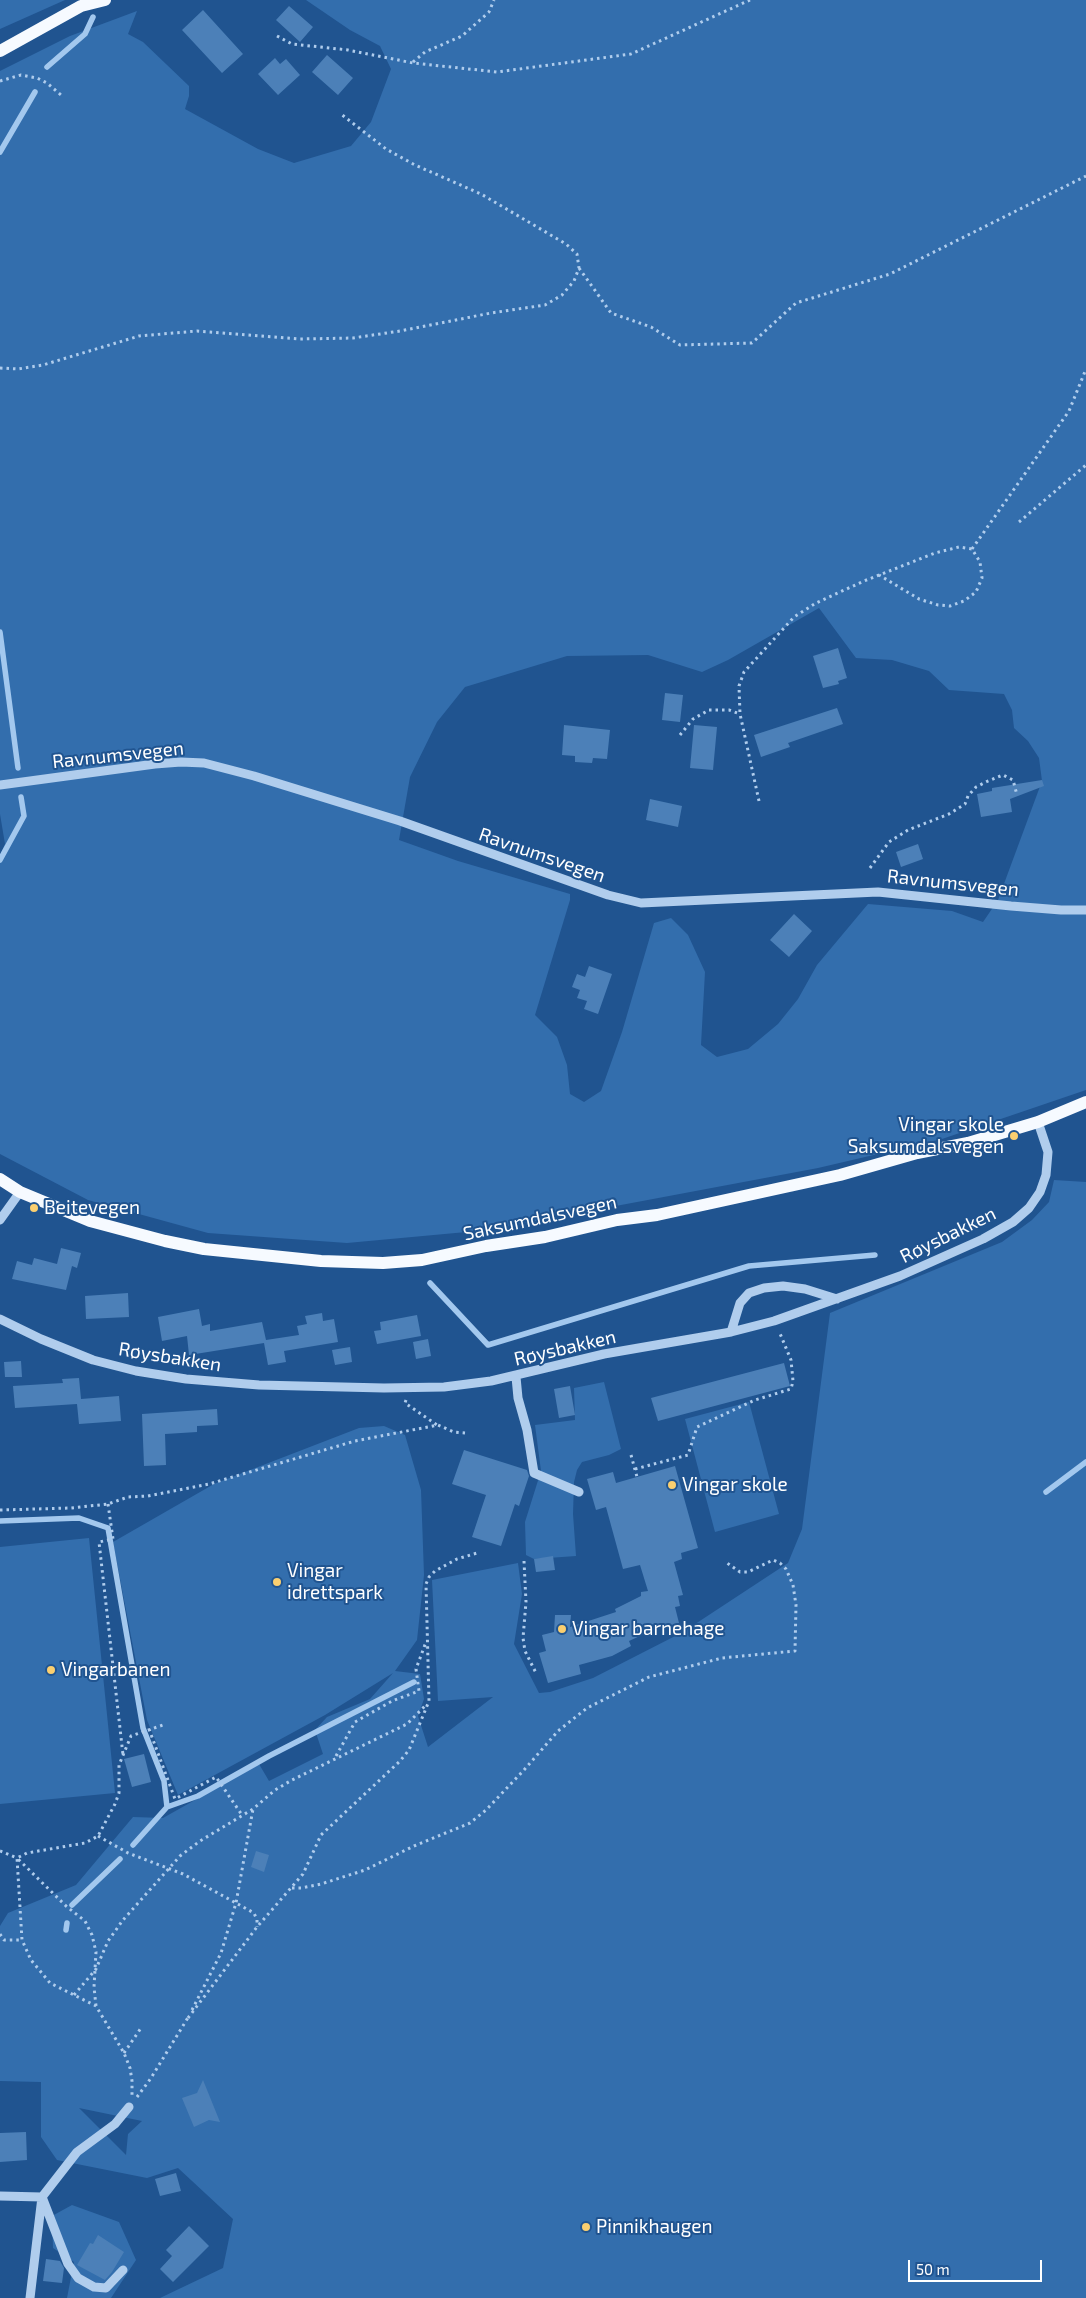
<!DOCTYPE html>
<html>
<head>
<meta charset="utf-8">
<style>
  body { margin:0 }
  #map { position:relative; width:1086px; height:2298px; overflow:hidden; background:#205490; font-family:"Exo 2",sans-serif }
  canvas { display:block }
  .scale { position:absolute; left:908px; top:2260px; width:134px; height:22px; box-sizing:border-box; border:2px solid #fff; border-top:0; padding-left:6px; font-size:15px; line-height:18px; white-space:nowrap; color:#fff; -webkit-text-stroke:4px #205490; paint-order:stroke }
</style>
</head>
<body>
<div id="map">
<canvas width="1086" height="2298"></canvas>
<div class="scale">50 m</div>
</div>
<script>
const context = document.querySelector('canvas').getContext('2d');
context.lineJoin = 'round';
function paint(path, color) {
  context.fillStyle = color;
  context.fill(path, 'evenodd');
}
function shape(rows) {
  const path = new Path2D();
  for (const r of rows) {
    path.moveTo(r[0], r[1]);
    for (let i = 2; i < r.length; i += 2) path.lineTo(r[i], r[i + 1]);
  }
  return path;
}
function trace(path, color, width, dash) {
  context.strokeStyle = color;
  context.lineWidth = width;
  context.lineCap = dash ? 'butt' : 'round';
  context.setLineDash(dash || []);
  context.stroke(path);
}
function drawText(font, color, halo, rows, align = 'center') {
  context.font = font + ' "Exo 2",sans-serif';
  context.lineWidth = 4;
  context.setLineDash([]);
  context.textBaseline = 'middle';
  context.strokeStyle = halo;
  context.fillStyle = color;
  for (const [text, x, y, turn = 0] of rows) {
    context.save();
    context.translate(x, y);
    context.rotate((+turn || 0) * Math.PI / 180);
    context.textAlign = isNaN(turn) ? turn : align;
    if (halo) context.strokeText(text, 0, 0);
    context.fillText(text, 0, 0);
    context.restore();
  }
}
paint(shape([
  [0,0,65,0,0,29],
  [306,0,1086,0,1086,1090,942,1139,818,1168,488,1230,347,1243,208,1233,88,1200,0,1154,0,855,5,844,0,814,0,71,70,36,137,11,128,34,143,42,189,86,189,96,185,109,258,149,294,163,351,146,371,122,391,69,380,46,350,30],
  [819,608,856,658,892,660,929,671,949,690,1004,694,1012,710,1014,728,1028,741,1039,758,1042,781,998,900,983,922,952,911,868,904,817,965,798,999,778,1024,748,1049,717,1057,701,1045,705,972,688,935,671,918,654,923,622,1032,601,1091,584,1102,570,1094,567,1065,557,1037,535,1015,570,900,570,894,458,861,399,840,410,777,437,722,465,687,567,656,648,655,702,672,728,660],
  [1054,1180,1086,1182,1086,2298,160,2298,223,2268,233,2219,178,2168,147,2178,57,2160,41,2137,41,2082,0,2081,0,1926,8,1913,76,1885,133,1817,163,1818,259,1764,269,1781,323,1754,315,1730,327,1717,370,1699,393,1673,325,1715,178,1795,147,1720,113,1542,214,1484,359,1428,384,1426,405,1435,421,1490,424,1575,417,1640,395,1671,420,1674,424,1699,418,1716,428,1747,493,1697,438,1701,432,1580,518,1563,522,1594,514,1644,539,1693,550,1692,593,1678,683,1632,788,1563,802,1529,830,1313,1002,1242,1032,1220,1049,1202],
  [79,2108,142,2121,128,2134,126,2155],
  [604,1382,621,1449,609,1455,582,1462,577,1470,574,1482,573,1514,576,1556,534,1559,526,1555,525,1522,541,1471,535,1425,575,1420,574,1388],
  [749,1402,779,1514,715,1532,685,1419],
  [89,1538,115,1793,0,1804,0,1547],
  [72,2205,119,2222,136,2260,111,2298,67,2298,74,2262,53,2248,52,2216]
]), '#336ead');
trace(shape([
  [47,67,85,34,93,17],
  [0,152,35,92],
  [0,632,18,768],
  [0,860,24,816,21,797],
  [430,1283,488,1345,749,1266,875,1255],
  [1046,1492,1086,1462],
  [0,1521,79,1518,108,1528,143,1728,164,1781,167,1807,133,1845],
  [167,1807,198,1796,269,1756,414,1682],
  [72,1905,120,1859],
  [66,1930,67,1923]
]), '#a3c8ee', 5.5);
paint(shape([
  [289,6,313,27,300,42,276,20],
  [203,10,243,54,222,73,182,30],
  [327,55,353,78,338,95,312,72],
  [275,58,280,64,286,59,300,75,278,95,258,74],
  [838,648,847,678,838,681,839,684,823,688,813,656],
  [665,693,683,695,680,722,662,720],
  [837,708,843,724,788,743,790,747,761,757,754,735],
  [564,725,610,730,607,759,593,758,592,763,575,762,575,756,562,755],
  [694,725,717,727,713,770,690,768],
  [1042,780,1044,786,1010,799,1012,812,981,817,977,794,992,791,992,788],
  [650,799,682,806,678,827,646,820],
  [918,844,923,859,901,867,896,852],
  [794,914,812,931,789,957,770,940],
  [589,966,612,974,598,1014,584,1009,587,1001,577,998,580,990,572,987,577,974,585,977],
  [61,1248,81,1253,77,1268,72,1266,66,1290,12,1279,17,1261,32,1265,34,1258,57,1264],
  [128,1293,129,1317,86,1319,85,1296],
  [199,1309,202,1326,210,1324,210,1331,262,1322,266,1340,299,1335,297,1326,307,1324,305,1316,322,1313,323,1321,334,1319,338,1342,284,1351,286,1362,268,1365,264,1343,189,1355,187,1336,162,1341,158,1317],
  [417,1315,421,1336,377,1344,374,1331,381,1330,380,1322],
  [428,1339,431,1356,416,1359,413,1342],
  [350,1347,352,1362,335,1365,332,1350],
  [21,1361,22,1377,5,1377,4,1362],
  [784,1363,790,1386,658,1421,651,1398],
  [79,1378,81,1399,119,1396,121,1421,79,1424,77,1404,15,1408,13,1386,63,1383,62,1379],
  [570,1386,575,1415,559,1418,554,1389],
  [217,1409,218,1425,197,1426,197,1432,165,1434,166,1465,144,1466,142,1414],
  [464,1450,527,1470,529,1476,519,1506,515,1504,501,1546,472,1537,486,1495,452,1484],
  [675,1466,698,1548,681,1553,682,1559,674,1562,683,1595,678,1596,680,1606,675,1607,679,1623,653,1630,629,1641,631,1646,612,1656,579,1665,581,1674,548,1683,539,1653,546,1651,542,1635,554,1632,555,1615,571,1615,570,1627,616,1612,615,1609,641,1596,641,1592,648,1591,640,1565,623,1569,606,1507,596,1510,587,1479,613,1472,616,1483],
  [553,1556,555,1570,536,1572,534,1559],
  [144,1754,151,1782,132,1787,124,1759],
  [256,1851,269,1855,264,1872,251,1867],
  [203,2080,220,2122,209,2120,194,2127,182,2098,197,2093],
  [26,2132,27,2160,0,2162,0,2133],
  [176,2173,181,2191,160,2196,155,2179],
  [189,2226,209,2246,173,2282,160,2269,172,2256,166,2250],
  [98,2235,124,2252,112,2272,105,2280,77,2265,90,2243,93,2244],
  [46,2259,60,2261,64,2268,62,2283,43,2281]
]), '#4c80b8');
trace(shape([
  [277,36,292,44,348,50,413,63,497,72,631,54,750,0],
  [413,62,425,52,462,36,489,12,494,0],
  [0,81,21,75,37,78,47,83,61,95],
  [579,268,611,313,651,327,680,345,752,343,796,303,890,274,1086,176],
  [0,368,18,369,43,365,139,336,197,331,300,339,353,338,400,331,491,313,545,305,562,295,574,281,579,268,577,254,566,244,481,194,415,165,386,149,341,114],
  [1019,522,1086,465],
  [972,549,1069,411,1086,369],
  [680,735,693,719,709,710,729,710,740,714],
  [759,801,740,714,739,686,744,672,794,617,816,603,864,581,935,553,959,547,972,549,980,562,982,578,976,592,964,601,950,606,938,605,919,599,879,575],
  [870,868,889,842,908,830,949,814,965,804,968,796,976,787,988,781,1003,775,1013,780,1017,795],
  [406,1400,405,1403,437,1425],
  [631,1455,637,1477],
  [635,1469,688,1455,697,1427,755,1400,791,1389,793,1381,791,1360,779,1331],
  [108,1504,113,1539,99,1542,123,1755],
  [0,1510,71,1508,108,1504,128,1497,148,1496,209,1484,355,1441,438,1425,454,1432,465,1433],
  [524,1561,526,1602,523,1638,525,1651,536,1673],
  [149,1729,175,1799,216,1777,242,1815],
  [336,1756,355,1722,392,1701,419,1691,416,1669,426,1642],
  [98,1836,128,1853,183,1874,236,1903,254,1913,257,1920,257,1927],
  [0,1851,17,1858,22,1940,31,1960,50,1983,96,2006,124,2053,130,2068,132,2081,132,2097],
  [292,1888,301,1888,321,1884,365,1870,414,1846,470,1823,486,1810,524,1770,558,1731,587,1708,649,1677,722,1658,795,1651,796,1605,793,1585,786,1569,780,1563,773,1560,748,1572,740,1572,727,1563],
  [0,1934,4,1940,22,1940],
  [74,1995,96,1969,108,1941,123,1920,180,1856,200,1841,253,1809,275,1790,292,1780,407,1724,427,1704],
  [96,2006,94,1987,96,1952,92,1935,85,1921,66,1906,17,1858,27,1853,85,1843,98,1836,115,1804,119,1793,119,1765,131,1736,163,1725],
  [192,2010,221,1953,236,1903,253,1809],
  [188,2018,257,1927,303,1874,321,1835,400,1761,409,1750,429,1701,426,1584,429,1577,435,1571,457,1559,477,1553],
  [124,2053,141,2028],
  [137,2097,151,2078,189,2016]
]), '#b0cded', 3, [2.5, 4]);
trace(shape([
  [0,785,155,764,181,762,204,763,254,776,400,821,608,895,641,903,878,892,1011,906,1061,910,1086,910],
  [0,1220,20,1192],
  [0,1319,41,1339,93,1360,136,1371,186,1379,259,1385,384,1388,444,1387,491,1381,604,1354,731,1332,774,1321,900,1276,983,1239,1013,1222,1029,1208,1040,1192,1046,1175,1048,1152,1038,1122],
  [731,1332,740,1303,749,1293,764,1288,783,1286,805,1289,837,1299],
  [516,1377,518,1398,527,1430,534,1473,579,1492],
  [0,2196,42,2197],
  [42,2197,68,2264,78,2278,94,2287,106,2288,123,2270],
  [30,2298,42,2197,77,2152,115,2124,129,2107]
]), '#b0cded', 9);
trace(shape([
  [0,51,81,6,105,0],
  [0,1179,20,1192,90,1221,165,1241,204,1249,321,1261,383,1263,422,1260,486,1246,545,1237,617,1220,657,1215,840,1175,917,1153,968,1143,1038,1122,1086,1102]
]), '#f6faff', 12);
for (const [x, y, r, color] of [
  [1014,1136,5,"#facf70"],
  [34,1208,5,"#facf70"],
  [672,1485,5,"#facf70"],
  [277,1582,5,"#facf70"],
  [562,1629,5,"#facf70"],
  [51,1670,5,"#facf70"],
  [586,2227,5,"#facf70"]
]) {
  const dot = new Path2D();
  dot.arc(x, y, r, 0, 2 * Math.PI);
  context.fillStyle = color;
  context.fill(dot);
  trace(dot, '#205490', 2);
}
drawText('19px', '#fff', '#205490', [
  ["Ravnumsvegen",118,755,-6],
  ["Ravnumsvegen",542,855,19],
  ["Ravnumsvegen",953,883,6],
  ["Saksumdalsvegen",540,1218,-12],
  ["Røysbakken",948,1235,-26],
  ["Røysbakken",565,1348,-13],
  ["Røysbakken",170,1357,9]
]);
drawText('19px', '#fff', '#205490', [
  ["Vingar skole",1004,1125,"right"],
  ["Saksumdalsvegen",1004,1147,"right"],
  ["Beitevegen",44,1208],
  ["Vingar skole",682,1485],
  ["Vingar",287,1571],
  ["idrettspark",287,1593],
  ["Vingar barnehage",572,1629],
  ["Vingarbanen",61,1670],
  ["Pinnikhaugen",596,2227]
], 'left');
</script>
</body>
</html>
